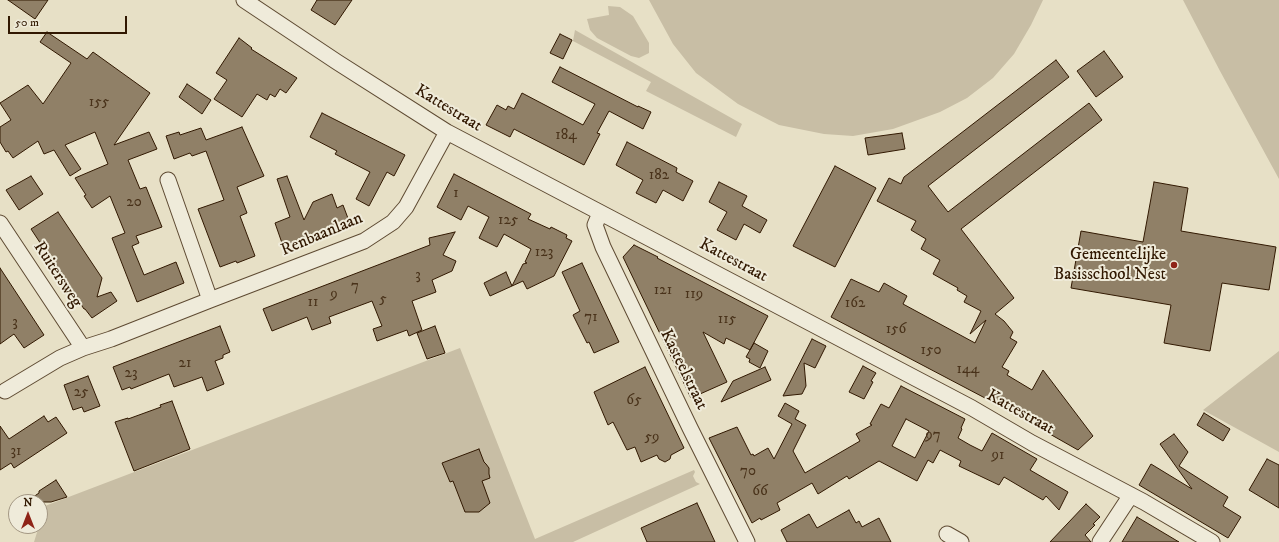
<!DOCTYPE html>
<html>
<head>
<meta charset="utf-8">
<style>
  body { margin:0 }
  #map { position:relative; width:1279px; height:542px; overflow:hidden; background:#e7e0c6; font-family:"IM FELL DW Pica",serif }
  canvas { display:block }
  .north { position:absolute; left:8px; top:494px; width:40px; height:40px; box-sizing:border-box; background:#efebda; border:1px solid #a39783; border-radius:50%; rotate:0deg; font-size:11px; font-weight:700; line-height:16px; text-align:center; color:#311801 }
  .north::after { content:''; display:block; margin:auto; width:14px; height:18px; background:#8f2418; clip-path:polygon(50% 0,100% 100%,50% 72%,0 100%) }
  .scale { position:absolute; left:8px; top:16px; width:119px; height:18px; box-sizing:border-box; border:2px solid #311801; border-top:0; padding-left:5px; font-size:12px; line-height:14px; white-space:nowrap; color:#311801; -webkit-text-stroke:3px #efebda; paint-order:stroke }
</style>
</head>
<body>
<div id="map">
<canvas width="1279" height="542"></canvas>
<div class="north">N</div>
<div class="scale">50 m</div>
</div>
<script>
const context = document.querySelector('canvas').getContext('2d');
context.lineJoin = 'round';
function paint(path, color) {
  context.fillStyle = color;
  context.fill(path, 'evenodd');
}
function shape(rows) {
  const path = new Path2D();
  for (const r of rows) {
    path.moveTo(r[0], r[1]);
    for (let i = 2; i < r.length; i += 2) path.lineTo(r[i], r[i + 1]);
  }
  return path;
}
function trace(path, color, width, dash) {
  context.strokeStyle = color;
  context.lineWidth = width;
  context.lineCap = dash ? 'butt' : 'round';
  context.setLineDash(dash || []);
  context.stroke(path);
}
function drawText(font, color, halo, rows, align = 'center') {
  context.font = font + ' "IM FELL DW Pica",serif';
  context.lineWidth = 4;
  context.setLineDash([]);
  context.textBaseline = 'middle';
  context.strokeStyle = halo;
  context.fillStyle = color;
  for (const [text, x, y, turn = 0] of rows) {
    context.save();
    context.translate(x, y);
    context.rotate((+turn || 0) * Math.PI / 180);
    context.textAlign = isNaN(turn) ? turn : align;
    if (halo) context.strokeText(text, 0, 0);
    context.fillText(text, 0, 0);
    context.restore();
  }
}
paint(shape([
  [649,0,1043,0,1031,25,1014,54,993,78,967,98,940,112,893,129,853,136,824,134,779,125,738,104,696,73,673,44],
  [1183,0,1279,0,1279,179,1220,71],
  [608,6,620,7,633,16,649,43,649,53,639,58,631,56,597,38,590,30,587,19,609,15],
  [575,30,742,124,736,137,646,91,651,82,573,41],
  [460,348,535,539,694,470,695,472,693,476,696,482,700,484,573,542,34,542,39,526,40,526,45,506],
  [1279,351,1279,452,1203,410]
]), '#c8bea5');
const building = shape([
  [8,0,48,0,35,19,8,0],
  [317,0,352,0,335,25,311,10,317,0],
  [47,32,87,59,93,52,150,93,114,145,149,132,157,149,128,160,140,189,146,187,162,227,136,236,139,243,132,246,144,275,176,262,184,283,137,302,112,238,125,233,110,196,92,208,84,196,86,195,75,178,108,164,95,132,65,145,81,169,70,176,54,150,44,154,38,141,13,158,8,151,6,152,0,142,0,127,11,120,0,103,28,85,43,104,71,63,40,42,47,32],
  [560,34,572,40,563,59,550,53,560,34],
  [239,38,252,48,251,49,297,78,286,93,280,89,275,97,270,94,267,100,257,94,242,117,214,99,227,80,216,73,239,38],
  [1104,51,1123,77,1096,97,1077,71,1104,51],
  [1056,60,1069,77,928,186,948,212,1089,103,1102,120,961,229,1014,298,995,314,1004,321,1013,332,1010,338,1017,342,1002,367,1009,371,1007,375,1032,390,1043,370,1093,436,1078,450,1004,408,831,317,851,279,879,292,884,283,907,296,903,304,975,343,986,320,970,334,981,311,964,302,967,296,957,290,958,288,933,274,940,260,921,249,926,239,911,230,916,221,877,201,889,178,901,184,904,177,908,174,1056,60],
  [560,67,638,107,638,106,651,112,643,129,609,111,597,133,600,134,584,165,514,129,510,137,486,125,497,105,506,110,508,106,514,109,522,93,583,125,595,104,552,82,560,67],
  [187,84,211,100,202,114,179,97,187,84],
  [322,113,405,155,394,176,387,172,369,206,356,199,370,172,335,154,337,151,310,137,322,113],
  [242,127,264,176,237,187,247,213,240,216,255,256,237,263,236,261,220,267,198,209,224,200,206,151,192,156,190,153,174,159,166,136,179,132,180,135,201,128,206,140,242,127],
  [902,133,905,149,868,155,865,138,902,133],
  [627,142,677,168,676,172,693,181,683,201,663,190,656,203,636,193,643,180,616,165,627,142],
  [835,166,876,188,835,267,793,246,835,166],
  [454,174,531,214,528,219,550,229,551,227,567,235,566,238,572,241,554,276,527,289,523,281,512,286,523,264,527,263,525,262,531,249,504,234,497,247,479,238,489,217,468,206,461,220,437,207,454,174],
  [31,176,43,194,19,210,6,190,31,176],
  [287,176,304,220,313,202,332,194,337,208,343,205,349,221,283,246,275,223,290,217,277,179,287,176],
  [719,182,747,196,742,206,767,220,760,233,744,224,736,240,717,230,727,212,709,202,719,182],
  [1154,182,1188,188,1181,231,1276,247,1269,290,1222,283,1210,351,1164,343,1171,305,1071,288,1081,231,1143,242,1154,182],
  [58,212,102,278,97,297,111,292,117,301,92,318,85,309,84,309,31,229,58,212],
  [455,232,443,255,456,261,452,271,432,280,436,292,412,301,422,330,409,336,407,330,377,341,373,329,382,326,372,301,329,317,331,323,312,330,307,317,272,331,263,309,430,245,429,238,455,232],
  [634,245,658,257,657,258,768,316,750,350,726,338,724,344,703,332,727,382,691,398,623,257,634,245],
  [582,263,619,342,594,353,589,342,587,343,573,315,580,311,562,272,582,263],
  [0,268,44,335,24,348,14,334,0,344,0,268],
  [506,272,512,286,490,296,484,283,506,272],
  [220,326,230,352,223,355,223,358,215,361,224,384,207,391,202,377,174,387,169,374,131,389,130,387,122,390,113,367,220,326],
  [435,326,445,353,427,359,417,333,435,326],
  [812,339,826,346,815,368,804,363,806,386,802,394,783,396,812,339],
  [754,343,768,351,760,368,749,362,750,359,746,357,754,343],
  [863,366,876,373,871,381,873,382,864,399,849,392,863,366],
  [645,367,684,448,671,455,670,459,665,462,659,459,657,455,641,462,635,447,627,450,613,422,608,425,594,392,645,367],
  [765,367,771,380,721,402,733,381,765,367],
  [88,376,100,406,84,412,82,407,73,410,64,385,88,376],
  [901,386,965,419,961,428,962,429,958,438,970,445,982,451,992,433,1037,459,1030,470,1068,492,1059,510,1046,496,1043,500,1004,477,999,485,959,466,961,461,940,450,933,463,928,460,917,481,879,461,849,479,847,476,818,494,812,483,777,503,780,510,761,520,760,518,752,523,709,438,737,427,751,455,753,454,754,456,768,448,774,459,792,424,778,416,785,403,799,411,795,419,806,425,793,451,805,473,860,441,856,434,872,425,870,424,881,404,889,408,901,386],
  [906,419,929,431,915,458,892,446,906,419],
  [172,401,190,449,134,471,115,422,128,418,128,419,161,407,160,405,172,401],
  [1204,413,1230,429,1223,441,1197,425,1204,413],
  [44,416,48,422,56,417,67,433,14,468,11,463,0,470,0,426,9,439,44,416],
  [1174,434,1188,452,1179,466,1228,497,1223,506,1241,517,1228,538,1139,485,1151,464,1192,489,1160,444,1174,434],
  [479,449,484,462,486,464,489,468,489,474,490,478,482,481,490,503,479,512,465,512,453,481,450,482,442,463,479,449],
  [1267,459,1279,465,1279,508,1249,490,1267,459],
  [56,480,67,497,51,502,26,502,39,493,39,491,56,480],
  [697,503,715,542,647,542,641,528,697,503],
  [1086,504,1100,517,1093,524,1095,525,1085,535,1091,542,1050,542,1086,504],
  [849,510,856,523,859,521,862,527,879,518,891,542,787,542,781,530,809,514,817,528,849,510],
  [1137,517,1179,542,1122,542,1137,517]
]);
paint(building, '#908067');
trace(building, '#311801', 1);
const minor = shape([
  [244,0,337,62,447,132,972,408,1032,443,1144,502,1212,542],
  [168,180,210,300],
  [600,213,595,225,603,247,690,428,747,542],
  [0,223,83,348],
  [5,391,60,358,83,348,111,339,210,300,364,241,393,222,406,207,447,132],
  [947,534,961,542],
  [1100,542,1131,495]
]);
trace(minor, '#5e4a32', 17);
trace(minor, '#efebda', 15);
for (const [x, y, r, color] of [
  [1174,265,4,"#8f2418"]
]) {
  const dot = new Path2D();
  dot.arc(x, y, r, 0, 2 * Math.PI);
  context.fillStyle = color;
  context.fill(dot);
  trace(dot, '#efebda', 1.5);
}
drawText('15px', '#49321a', null, [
  ["155",99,103],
  ["184",566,136],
  ["182",659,176],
  ["1",456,194],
  ["20",134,203],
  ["125",508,221],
  ["123",544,253],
  ["3",418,276],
  ["7",355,287],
  ["121",663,291],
  ["9",334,295],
  ["119",694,295],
  ["5",383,300],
  ["11",313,303],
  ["162",855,304],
  ["71",591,318],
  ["115",727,320],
  ["3",15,323],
  ["156",896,330],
  ["150",931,351],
  ["21",185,364],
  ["144",968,370],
  ["23",131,374],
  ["25",81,393],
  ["65",634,401],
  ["97",933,436],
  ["59",652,438],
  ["31",16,452],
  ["91",998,456],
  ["70",748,472],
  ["66",760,492]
]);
drawText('17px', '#311801', '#efebda', [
  ["Kattestraat",448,109,31],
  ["Renbaanlaan",322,235,-23],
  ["Kattestraat",733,261,28],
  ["Ruitersweg",57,275,57],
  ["Kasteelstraat",683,370,64],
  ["Kattestraat",1020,413,29]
]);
drawText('17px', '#311801', '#efebda', [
  ["Gemeentelijke",1166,255],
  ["Basisschool Nest",1166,275]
], 'right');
</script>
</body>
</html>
